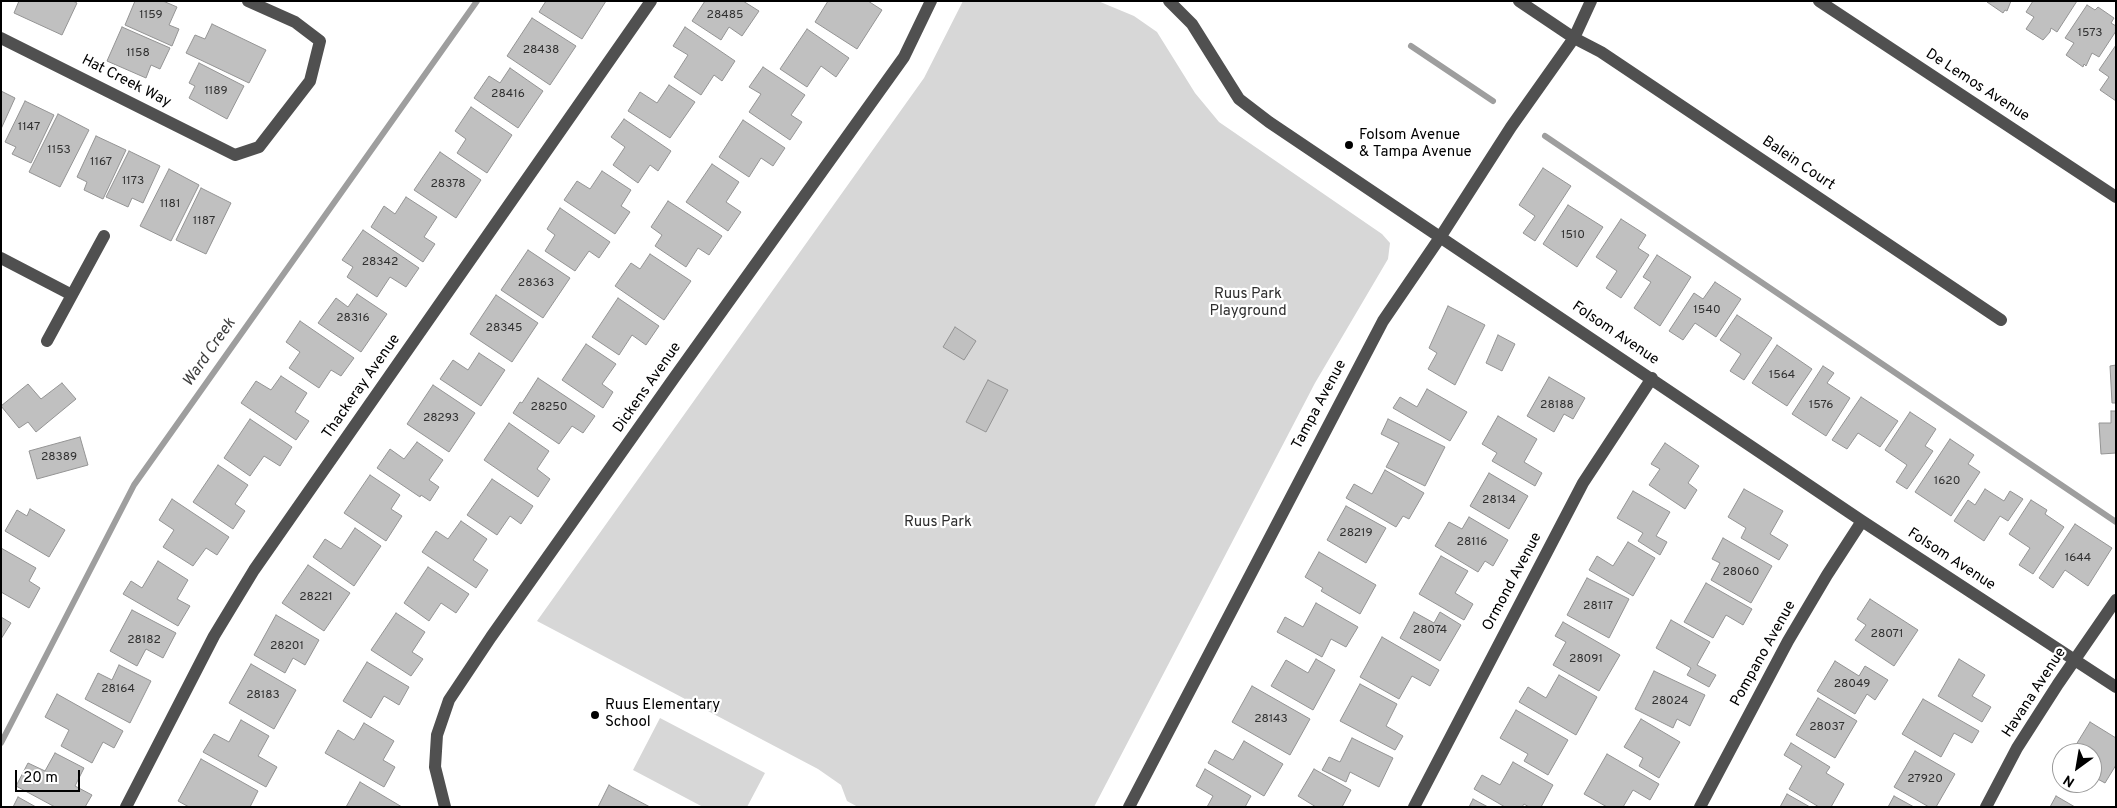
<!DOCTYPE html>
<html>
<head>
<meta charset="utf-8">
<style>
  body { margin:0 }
  #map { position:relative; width:2117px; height:808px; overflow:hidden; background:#fff; font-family:Overpass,sans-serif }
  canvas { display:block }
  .frame { position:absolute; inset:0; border:2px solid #000; pointer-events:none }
  .north { position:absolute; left:2052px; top:743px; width:50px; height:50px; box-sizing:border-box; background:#fff; border:1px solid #999; border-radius:50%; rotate:212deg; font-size:14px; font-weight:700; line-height:20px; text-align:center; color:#000 }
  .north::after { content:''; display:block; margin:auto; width:18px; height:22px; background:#000; clip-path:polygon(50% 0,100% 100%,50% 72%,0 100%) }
  .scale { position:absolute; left:15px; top:770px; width:65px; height:22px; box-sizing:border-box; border:2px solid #000; border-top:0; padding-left:6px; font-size:15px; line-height:18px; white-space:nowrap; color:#000; -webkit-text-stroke:4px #fff; paint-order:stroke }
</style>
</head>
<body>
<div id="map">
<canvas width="2117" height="808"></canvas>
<div class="frame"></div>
<div class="north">N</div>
<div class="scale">20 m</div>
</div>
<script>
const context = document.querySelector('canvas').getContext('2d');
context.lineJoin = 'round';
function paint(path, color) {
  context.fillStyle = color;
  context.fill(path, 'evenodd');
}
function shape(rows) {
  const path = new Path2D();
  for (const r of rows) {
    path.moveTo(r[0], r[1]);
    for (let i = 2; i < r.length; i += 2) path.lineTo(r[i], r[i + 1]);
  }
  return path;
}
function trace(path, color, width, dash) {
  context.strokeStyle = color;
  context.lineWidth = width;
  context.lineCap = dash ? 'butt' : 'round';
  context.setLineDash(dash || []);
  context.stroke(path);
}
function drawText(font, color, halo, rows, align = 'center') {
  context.font = font + ' Overpass,sans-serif';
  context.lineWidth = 4.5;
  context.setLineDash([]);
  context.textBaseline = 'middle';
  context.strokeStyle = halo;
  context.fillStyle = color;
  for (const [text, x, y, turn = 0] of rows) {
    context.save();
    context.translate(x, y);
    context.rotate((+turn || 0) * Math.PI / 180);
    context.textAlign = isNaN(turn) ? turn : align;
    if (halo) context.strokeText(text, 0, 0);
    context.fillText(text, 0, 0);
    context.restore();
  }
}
paint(shape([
  [963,1,1098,1,1134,16,1157,32,1195,93,1219,122,1382,234,1390,243,1388,259,1315,383,1094,807,858,807,847,801,841,785,818,769,537,621,924,78],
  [660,718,765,773,747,807,703,807,633,770]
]), '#d7d7d7');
trace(shape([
  [1411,46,1493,101],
  [1545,136,2116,522],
  [1,743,134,485,477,1]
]), '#9e9e9e', 6);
const building = shape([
  [19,1,73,1,77,3,62,35,14,13,19,1],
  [135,1,163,1,177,7,169,25,179,29,172,46,125,25,135,1],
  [546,1,606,1,582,39,539,12,546,1],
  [705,1,743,1,759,11,742,36,729,27,721,40,692,21,705,1],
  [828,1,868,1,882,10,857,49,815,22,828,1],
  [2011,1,2007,11,2005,10,2003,13,1987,2,2011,1],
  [2033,1,2077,1,2057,32,2051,28,2050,32,2043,40,2026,29,2034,17,2026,12,2033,1],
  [2087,5,2095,10,2098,7,2114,18,2111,23,2116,26,2116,31,2099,57,2092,53,2086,66,2084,64,2083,67,2066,55,2074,43,2065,38,2087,5],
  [532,18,576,46,550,85,507,56,532,18],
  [212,24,266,50,249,83,186,53,195,35,205,39,212,24],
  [122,27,170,48,160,69,151,65,146,78,107,61,122,27],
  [685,27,735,61,722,81,714,75,701,95,674,77,688,55,673,46,685,27],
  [807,29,849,58,836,77,821,66,807,87,780,69,807,29],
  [2116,45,2116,101,2100,90,2109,77,2099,70,2116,45],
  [199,63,244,86,227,119,189,98,195,86,189,83,199,63],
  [763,67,805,95,791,115,802,122,790,140,749,112,761,94,749,87,763,67],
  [510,68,543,91,518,128,474,98,489,76,500,83,510,68],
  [669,85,695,102,670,138,628,111,640,92,657,103,669,85],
  [1,91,15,98,1,129,1,91],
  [25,101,54,115,31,163,12,154,16,147,5,142,25,101],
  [471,107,512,135,487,173,457,153,466,139,455,131,471,107],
  [58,114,89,130,60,187,29,172,58,114],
  [624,119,671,151,658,171,650,165,638,183,613,165,625,147,611,137,624,119],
  [743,120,785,148,773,166,761,158,749,177,719,157,743,120],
  [96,136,126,150,103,199,84,190,87,182,77,177,96,136],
  [129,151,160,166,143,203,132,198,128,207,106,197,129,151],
  [440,152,481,180,456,218,414,190,440,152],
  [712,164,739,182,726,202,741,212,728,231,686,202,712,164],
  [1543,168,1571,186,1535,241,1523,233,1535,216,1519,205,1543,168],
  [169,169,199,185,171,241,140,226,169,169],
  [602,171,631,190,621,206,630,212,615,234,564,200,577,181,590,189,602,171],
  [201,188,231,203,206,254,176,240,201,188],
  [406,197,437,217,424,237,435,244,423,262,371,227,384,206,395,214,406,197],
  [668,201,722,236,709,255,698,248,686,267,655,246,662,235,651,227,668,201],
  [1568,205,1603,227,1577,267,1543,244,1568,205],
  [560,208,610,242,599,258,589,251,575,271,545,251,555,235,547,229,560,208],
  [1621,219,1646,235,1638,248,1649,255,1621,298,1606,288,1617,271,1596,257,1621,219],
  [363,230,419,268,406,287,390,277,377,297,347,277,353,267,342,260,363,230],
  [528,250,570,278,543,318,501,290,528,250],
  [650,254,691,281,664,320,615,286,631,263,640,269,650,254],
  [1657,255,1691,277,1660,326,1634,308,1651,282,1643,277,1657,255],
  [1715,282,1741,299,1716,337,1695,323,1683,340,1669,331,1694,293,1703,299,1715,282],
  [357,294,387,314,361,352,318,323,336,298,348,307,357,294],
  [496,295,538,323,512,362,470,334,496,295],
  [618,298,659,326,646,345,632,335,619,355,592,337,618,298],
  [1448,306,1485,325,1455,385,1428,369,1437,353,1429,348,1448,306],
  [1737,315,1772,338,1744,380,1730,371,1741,354,1720,340,1737,315],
  [300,321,354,358,341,376,331,370,319,388,289,368,300,352,286,342,300,321],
  [955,327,976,341,964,360,943,347,955,327],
  [1498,335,1515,344,1502,371,1486,363,1498,335],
  [586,344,616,364,602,384,613,392,603,408,562,380,586,344],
  [1777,345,1812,369,1787,406,1752,383,1777,345],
  [479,353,505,370,481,406,440,379,453,360,468,370,479,353],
  [2116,365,2116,403,2112,403,2110,366,2116,365],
  [1823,366,1834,373,1827,383,1850,398,1826,436,1792,414,1823,366],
  [281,376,307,393,295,412,309,421,296,440,241,403,256,381,271,390,281,376],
  [1549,377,1585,398,1573,419,1564,414,1554,432,1527,416,1549,377],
  [538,378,595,416,583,433,572,426,559,444,513,413,520,402,522,403,538,378],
  [988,380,1008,390,986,432,966,422,988,380],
  [62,383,76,399,36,432,28,422,19,428,1,406,28,384,41,399,62,383],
  [433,385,475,413,449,452,407,424,433,385],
  [1427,389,1467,412,1450,441,1393,408,1400,397,1417,407,1427,389],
  [1861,397,1898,421,1880,447,1858,433,1847,449,1832,440,1861,397],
  [2111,411,2116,411,2116,453,2101,454,2099,423,2111,423,2111,411],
  [1910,412,1936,429,1925,446,1933,451,1907,489,1896,482,1907,465,1885,450,1910,412],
  [1498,416,1537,439,1524,462,1542,473,1535,486,1492,461,1497,453,1482,444,1498,416],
  [250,419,292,447,280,466,264,456,250,476,224,458,250,419],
  [1388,419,1445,447,1425,486,1386,467,1399,443,1381,434,1388,419],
  [509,423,549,451,537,469,550,479,538,497,484,460,509,423],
  [80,437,88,465,37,479,29,451,80,437],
  [1950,439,1974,455,1968,464,1980,472,1951,516,1915,492,1950,439],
  [417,442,443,460,429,480,439,487,430,501,421,495,420,497,377,468,390,449,404,459,417,442],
  [1665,443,1699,466,1688,483,1697,490,1685,509,1649,485,1660,469,1651,464,1665,443],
  [218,465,248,485,235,504,245,511,233,529,193,502,218,465],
  [1385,470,1424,493,1409,519,1403,516,1396,527,1346,498,1354,484,1372,494,1385,470],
  [1489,473,1528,496,1509,529,1470,506,1489,473],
  [370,475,400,495,391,509,402,516,386,541,344,513,370,475],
  [492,479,533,506,521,524,510,516,497,535,467,515,492,479],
  [1744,489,1783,511,1770,534,1788,545,1779,560,1741,538,1746,528,1728,517,1744,489],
  [1985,489,2004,501,2010,491,2023,499,2008,521,2000,516,1984,541,1954,521,1968,500,1975,505,1985,489],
  [1633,491,1670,512,1656,536,1667,542,1660,555,1638,541,1643,533,1617,518,1633,491],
  [172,499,229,537,217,555,206,548,193,566,163,547,174,530,159,520,172,499],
  [2031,500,2047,510,2045,514,2064,527,2033,574,2019,565,2030,548,2009,534,2031,500],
  [1346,506,1386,528,1366,563,1327,540,1346,506],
  [30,509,65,530,49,557,5,531,17,510,27,516,30,509],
  [1469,517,1508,540,1493,566,1485,561,1478,572,1435,546,1449,522,1462,529,1469,517],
  [461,521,487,539,473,560,488,570,476,588,422,552,436,531,448,539,461,521],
  [2075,524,2112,548,2088,586,2065,570,2053,588,2039,578,2075,524],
  [355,528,381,546,354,586,313,557,325,539,341,549,355,528],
  [1723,538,1772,566,1751,603,1711,580,1720,563,1712,559,1723,538],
  [1628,542,1655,558,1633,596,1589,570,1597,556,1613,566,1628,542],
  [1,548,36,568,29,581,40,588,29,608,1,592,1,548],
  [1319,552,1376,585,1360,614,1321,591,1323,588,1305,577,1319,552],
  [1441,556,1468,571,1455,593,1473,604,1464,620,1419,594,1441,556],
  [158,561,188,580,177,599,190,606,178,626,123,594,131,581,142,588,158,561],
  [308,565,350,593,324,631,282,603,308,565],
  [428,567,469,594,456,613,441,603,429,621,404,603,428,567],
  [1587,578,1629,599,1609,638,1567,615,1587,578],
  [1706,583,1752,609,1743,625,1726,615,1713,638,1684,622,1706,583],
  [1870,599,1918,630,1894,666,1855,640,1866,625,1857,619,1870,599],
  [1316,603,1358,627,1346,647,1331,639,1322,657,1277,632,1285,617,1303,627,1316,603],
  [132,610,176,633,163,658,146,649,137,666,110,651,132,610],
  [1414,612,1434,623,1440,612,1461,625,1440,661,1400,638,1414,612],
  [396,613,425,632,412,652,423,659,411,676,371,650,396,613],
  [276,615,319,640,305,665,293,658,285,673,254,655,276,615],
  [1,617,11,623,1,639,1,617],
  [1671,620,1710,642,1697,665,1716,675,1709,687,1687,675,1691,668,1656,648,1671,620],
  [1563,622,1620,655,1599,691,1553,665,1566,642,1555,636,1563,622],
  [1382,637,1439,670,1430,686,1412,676,1399,699,1360,677,1382,637],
  [1316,659,1335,670,1313,710,1271,686,1286,660,1308,673,1316,659],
  [1959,659,1985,675,1972,696,1991,707,1982,722,1938,696,1959,659],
  [1835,661,1859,676,1865,666,1888,680,1875,700,1867,694,1855,714,1817,691,1835,661],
  [367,662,409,687,399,705,384,696,371,718,343,701,367,662],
  [251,664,296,690,274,729,229,703,251,664],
  [119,665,151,681,130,723,85,699,98,673,112,680,119,665],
  [1654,671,1705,695,1690,726,1677,719,1673,728,1635,709,1654,671],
  [1559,675,1597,697,1576,735,1519,702,1528,687,1546,698,1559,675],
  [1360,684,1397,704,1386,726,1403,736,1395,750,1340,721,1360,684],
  [1252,686,1310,719,1290,755,1232,722,1252,686],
  [57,694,123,731,114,748,103,742,92,763,61,746,69,730,45,717,57,694],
  [1818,698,1857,721,1835,758,1796,735,1818,698],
  [1923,699,1979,731,1972,743,1954,733,1941,757,1902,734,1923,699],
  [1516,710,1568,740,1548,775,1524,761,1528,754,1500,738,1516,710],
  [1641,719,1680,742,1659,778,1639,766,1643,758,1624,747,1641,719],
  [241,720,269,736,258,756,277,767,266,787,203,752,214,734,229,742,241,720],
  [2090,722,2116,738,2116,765,2105,783,2092,776,2092,753,2071,753,2090,722],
  [364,723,394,741,383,760,395,767,384,787,325,753,338,730,354,740,364,723],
  [1352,738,1393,758,1379,787,1350,772,1346,782,1322,770,1329,757,1340,762,1352,738],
  [1244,741,1283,764,1264,796,1208,763,1215,750,1233,760,1244,741],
  [1791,743,1830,767,1826,773,1844,784,1831,807,1819,807,1789,789,1802,766,1784,755,1791,743],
  [1915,751,1955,774,1936,807,1929,807,1894,787,1915,751],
  [55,753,84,768,75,786,92,795,85,807,55,807,16,786,28,763,45,771,55,753],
  [1607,754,1659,784,1650,800,1633,790,1623,807,1607,807,1584,794,1607,754],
  [201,759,258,791,250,807,189,807,178,801,201,759],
  [1513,762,1553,785,1541,807,1529,807,1524,804,1522,807,1505,807,1474,789,1482,775,1500,785,1513,762],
  [1205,769,1251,796,1245,807,1207,807,1213,796,1196,786,1205,769],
  [1314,769,1351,790,1342,807,1316,807,1298,796,1314,769],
  [360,782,402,807,346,807,360,782],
  [609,785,612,787,650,807,598,807,609,785],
  [1787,794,1810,807,1780,807,1787,794],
  [1894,796,1914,807,1888,807,1894,796],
  [2056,796,2075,807,2050,807,2056,796],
  [18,797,36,807,13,807,18,797],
  [1473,799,1488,807,1469,807,1473,799]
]);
paint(building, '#c0c0c0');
trace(building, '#949494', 1);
trace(shape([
  [1169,1,1192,24,1239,99,1269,122,1862,521,2116,687],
  [1519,1,1574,38,1601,52,2001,320],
  [1819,1,2116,197],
  [1,38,235,155,259,147,310,81,320,41,295,22,248,1],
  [1,258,72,295],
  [47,341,104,236],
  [126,807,214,636,254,570,651,1],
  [445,807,435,767,437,735,449,700,491,637,674,378,904,57,931,1],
  [1129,807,1383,321,1441,236,1511,127,1574,38,1591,1],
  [1414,807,1583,483,1652,378],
  [1700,807,1788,641,1827,575,1862,521],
  [1986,807,2017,748,2058,684,2116,600]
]), '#505050', 12);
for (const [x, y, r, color] of [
  [1349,145,5,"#000"],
  [595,715,5,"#000"]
]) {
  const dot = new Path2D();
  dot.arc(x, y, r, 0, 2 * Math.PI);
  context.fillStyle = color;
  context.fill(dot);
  trace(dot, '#fff', 2);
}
drawText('12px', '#303030', null, [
  ["1159",151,16],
  ["28485",725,16],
  ["1573",2090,34],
  ["28438",541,51],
  ["1158",138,54],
  ["1189",216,92],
  ["28416",508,95],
  ["1147",29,128],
  ["1153",59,151],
  ["1167",101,163],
  ["1173",133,182],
  ["28378",448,185],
  ["1181",170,205],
  ["1187",204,222],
  ["1510",1573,236],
  ["28342",380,263],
  ["28363",536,284],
  ["1540",1707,311],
  ["28316",353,319],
  ["28345",504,329],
  ["1564",1782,376],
  ["28188",1557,406],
  ["1576",1821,406],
  ["28250",549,408],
  ["28293",441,419],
  ["28389",59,458],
  ["1620",1947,482],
  ["28134",1499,501],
  ["28219",1356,534],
  ["28116",1472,543],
  ["1644",2078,559],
  ["28060",1741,573],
  ["28221",316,598],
  ["28117",1598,607],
  ["28074",1430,631],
  ["28071",1887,635],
  ["28182",144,641],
  ["28201",287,647],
  ["28091",1586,660],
  ["28049",1852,685],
  ["28164",118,690],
  ["28183",263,696],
  ["28024",1670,702],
  ["28143",1271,720],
  ["28037",1827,728],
  ["27920",1925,780]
]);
drawText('15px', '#000', '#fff', [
  ["Hat Creek Way",126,82,27],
  ["De Lemos Avenue",1977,86,33],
  ["Balein Court",1798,164,34],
  ["Folsom Avenue",1615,334,34],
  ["Thackeray Avenue",362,387,-55],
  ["Dickens Avenue",648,388,-55],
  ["Tampa Avenue",1320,405,-62],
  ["Folsom Avenue",1951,560,33],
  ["Ormond Avenue",1513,582,-62],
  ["Pompano Avenue",1764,654,-61],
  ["Havana Avenue",2035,693,-57]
]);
drawText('15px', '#000', '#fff', [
  ["Folsom Avenue",1359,136],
  ["& Tampa Avenue",1359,153],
  ["Ruus Elementary",605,706],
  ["School",605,723]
], 'left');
drawText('15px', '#2e2e2e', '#fff', [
  ["Ruus Park",1248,295],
  ["Playground",1248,312],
  ["Ruus Park",938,523]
]);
drawText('italic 16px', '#3f3f3f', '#fff', [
  ["Ward Creek",210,353,-55]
]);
</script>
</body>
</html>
